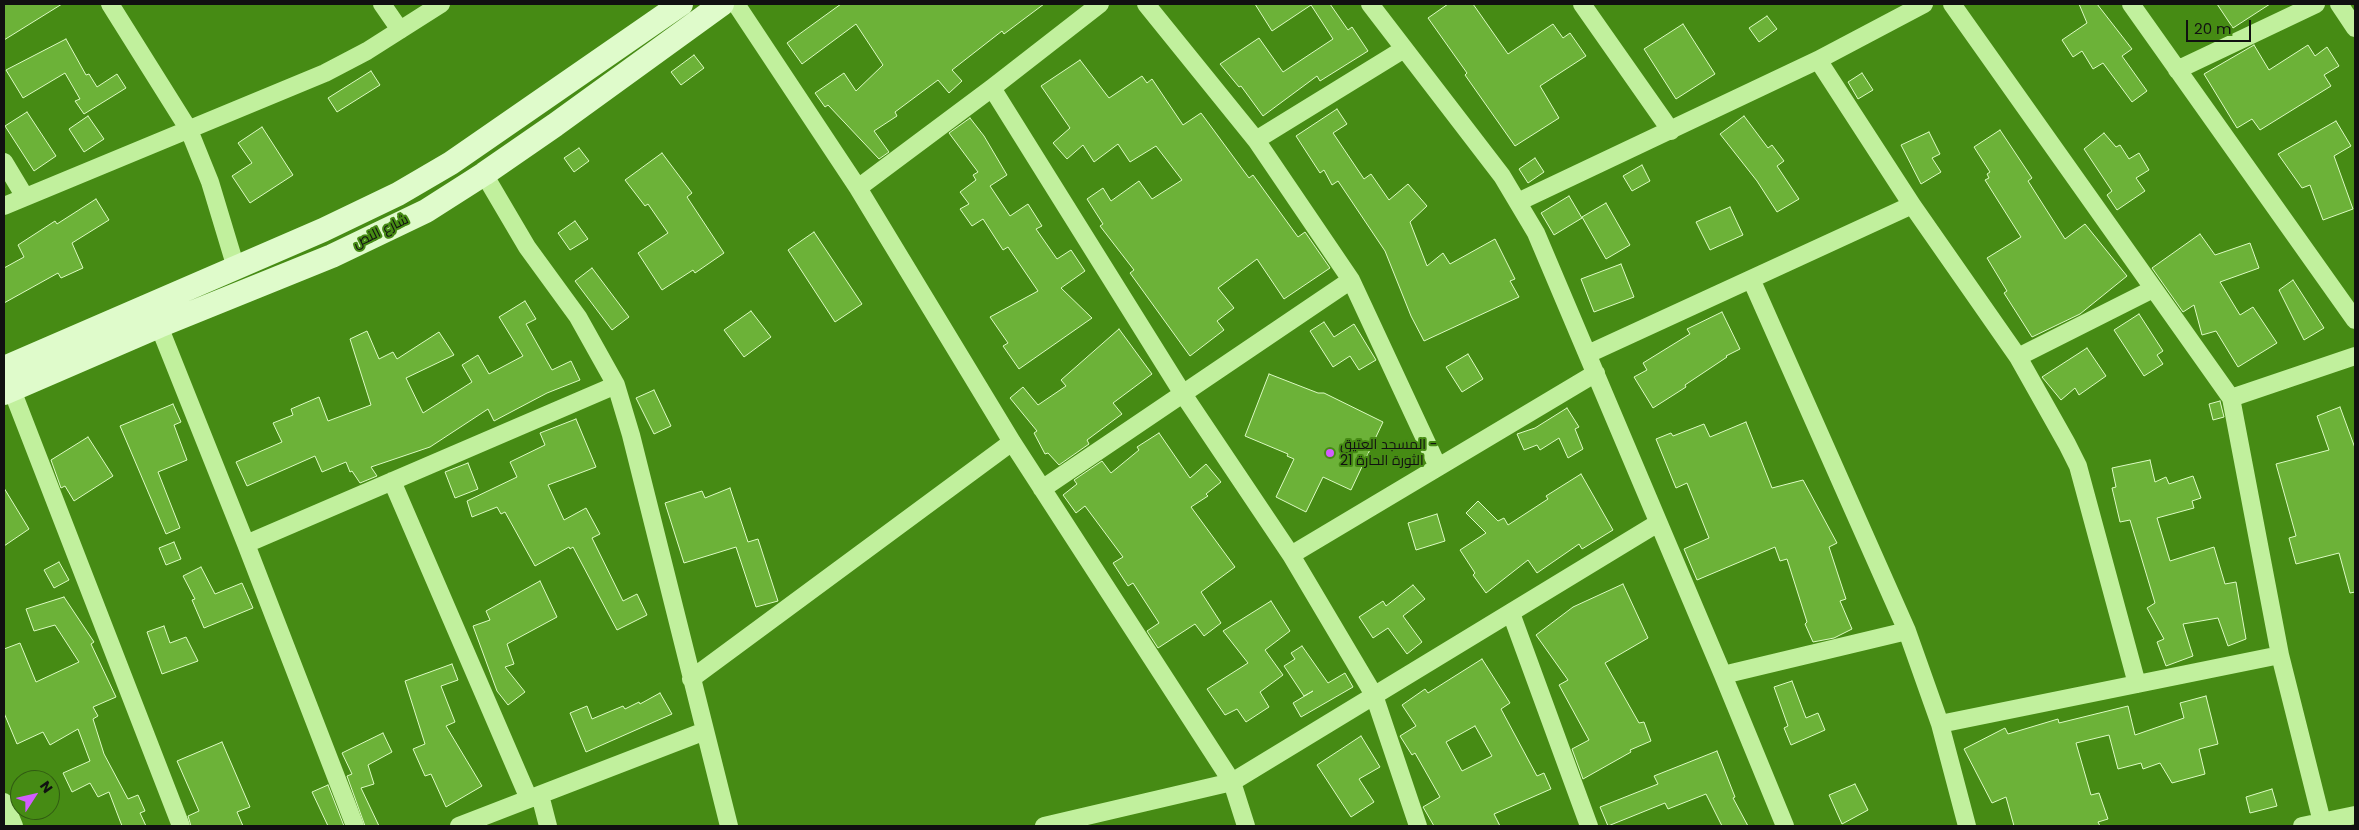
<!DOCTYPE html>
<html>
<head>
<meta charset="utf-8">
<style>
  body { margin:0 }
  #map { position:relative; width:2359px; height:830px; overflow:hidden; background:#468b14; font-family:Poppins,sans-serif }
  canvas { display:block }
  .frame { position:absolute; inset:0; border:5px solid #111; pointer-events:none }
  .north { position:absolute; left:10px; top:770px; width:50px; height:50px; box-sizing:border-box; background:#468b14; border:1px solid #315a13; border-radius:50%; rotate:55deg; font-size:14px; font-weight:700; line-height:20px; text-align:center; color:#111 }
  .north::after { content:''; display:block; margin:auto; width:18px; height:22px; background:#d35cff; clip-path:polygon(50% 0,100% 100%,50% 72%,0 100%) }
  .scale { position:absolute; left:2186px; top:20px; width:65px; height:22px; box-sizing:border-box; border:2px solid #111; border-top:0; padding-left:6px; font-size:15px; line-height:18px; white-space:nowrap; color:#111; -webkit-text-stroke:4px #468b14; paint-order:stroke }
</style>
</head>
<body>
<div id="map">
<canvas width="2359" height="830"></canvas>
<div class="frame"></div>
<div class="north">N</div>
<div class="scale">20 m</div>
</div>
<script>
const context = document.querySelector('canvas').getContext('2d');
context.lineJoin = 'round';
function paint(path, color) {
  context.fillStyle = color;
  context.fill(path, 'evenodd');
}
function shape(rows) {
  const path = new Path2D();
  for (const r of rows) {
    path.moveTo(r[0], r[1]);
    for (let i = 2; i < r.length; i += 2) path.lineTo(r[i], r[i + 1]);
  }
  return path;
}
function trace(path, color, width, dash) {
  context.strokeStyle = color;
  context.lineWidth = width;
  context.lineCap = dash ? 'butt' : 'round';
  context.setLineDash(dash || []);
  context.stroke(path);
}
function drawText(font, color, halo, rows, align = 'center') {
  context.font = font + ' Poppins,Cairo,sans-serif';
  context.lineWidth = 4;
  context.setLineDash([]);
  context.textBaseline = 'middle';
  context.strokeStyle = halo;
  context.fillStyle = color;
  for (const [text, x, y, turn = 0] of rows) {
    context.save();
    context.translate(x, y);
    context.rotate((+turn || 0) * Math.PI / 180);
    context.textAlign = isNaN(turn) ? turn : align;
    if (halo) context.strokeText(text, 0, 0);
    context.fillText(text, 0, 0);
    context.restore();
  }
}
const building = shape([
  [4,4,62,4,4,40,4,4],
  [841,4,1044,4,1004,34,1002,31,952,70,962,81,949,93,938,80,895,112,897,116,874,131,889,152,879,159,828,105,825,107,815,93,844,73,856,91,883,65,856,24,802,64,787,43,841,4],
  [1255,4,1330,4,1348,30,1352,27,1368,51,1320,81,1317,76,1263,116,1241,86,1239,87,1220,64,1259,38,1283,72,1333,39,1311,5,1272,31,1255,4],
  [1448,4,1473,4,1508,54,1553,24,1563,38,1570,33,1586,56,1540,86,1559,118,1515,146,1465,75,1467,73,1428,18,1448,4],
  [2079,4,2097,4,2132,49,2122,56,2147,91,2132,102,2103,63,2093,69,2082,51,2073,57,2062,40,2087,23,2079,4],
  [2217,4,2270,4,2233,28,2217,4],
  [1767,16,1777,29,1759,42,1749,28,1767,16],
  [1683,24,1715,74,1676,99,1644,49,1683,24],
  [66,39,86,75,89,74,97,87,117,74,126,88,84,114,75,101,80,99,65,73,23,98,6,70,66,39],
  [2254,45,2269,70,2308,45,2315,56,2327,47,2339,66,2324,75,2331,86,2260,130,2252,119,2237,128,2204,74,2254,45],
  [694,55,704,68,681,85,671,72,694,55],
  [1080,60,1109,98,1142,76,1147,83,1152,79,1183,125,1201,113,1249,178,1253,175,1298,237,1305,232,1330,268,1284,299,1257,259,1218,288,1234,308,1217,321,1224,330,1190,356,1130,273,1134,270,1100,226,1103,224,1087,199,1103,188,1111,201,1139,181,1152,199,1182,180,1156,146,1130,162,1118,144,1094,162,1083,145,1067,159,1053,143,1070,128,1041,86,1080,60],
  [371,71,380,85,337,112,328,98,371,71],
  [1862,73,1873,90,1858,99,1848,82,1862,73],
  [1337,109,1347,124,1333,133,1364,179,1371,174,1389,200,1408,184,1427,206,1410,222,1427,266,1443,253,1450,264,1495,239,1515,279,1510,281,1519,297,1424,341,1411,316,1385,251,1338,181,1332,185,1324,170,1320,173,1296,136,1337,109],
  [27,112,56,156,34,171,5,126,27,112],
  [88,116,104,139,84,152,69,129,88,116],
  [1744,116,1768,148,1772,145,1784,161,1777,166,1799,199,1777,212,1757,181,1720,134,1744,116],
  [970,118,984,136,1007,175,990,186,1010,216,1028,204,1042,226,1036,229,1057,259,1071,250,1085,271,1061,288,1092,318,1019,369,1003,346,1008,343,990,317,1038,291,1008,247,1003,250,983,219,972,226,960,209,969,204,960,192,976,180,973,175,978,172,949,133,970,118],
  [2336,121,2351,146,2334,156,2353,209,2323,220,2310,185,2302,188,2278,154,2336,121],
  [262,127,293,175,250,203,232,176,252,163,238,143,262,127],
  [2000,130,2032,178,2028,181,2065,239,2085,224,2127,276,2080,314,2032,337,2004,293,2007,291,1987,258,2021,237,1985,180,1989,178,1987,174,1990,172,1974,147,2000,130],
  [1929,132,1940,154,1932,158,1941,172,1921,184,1901,145,1929,132],
  [2104,133,2116,147,2120,145,2129,159,2139,153,2149,170,2136,178,2145,191,2117,210,2107,195,2112,191,2084,149,2104,133],
  [579,148,589,161,574,172,564,158,579,148],
  [662,153,692,193,687,197,724,253,695,273,693,270,662,290,638,253,668,233,648,204,645,206,625,180,662,153],
  [1535,158,1544,172,1528,183,1519,169,1535,158],
  [1642,165,1650,181,1632,191,1623,176,1642,165],
  [1569,196,1582,218,1554,235,1541,213,1569,196],
  [96,199,109,220,72,243,83,268,61,278,58,273,4,303,4,268,24,257,18,245,55,221,57,224,96,199],
  [1606,203,1630,245,1606,259,1582,217,1606,203],
  [1730,207,1743,235,1710,250,1696,222,1730,207],
  [575,221,588,239,570,250,558,233,575,221],
  [814,232,862,304,835,322,788,250,814,232],
  [2200,234,2215,255,2250,243,2259,268,2220,282,2240,315,2253,307,2277,343,2238,367,2216,331,2202,335,2194,305,2183,312,2152,268,2200,234],
  [1621,264,1634,297,1594,312,1581,279,1621,264],
  [592,268,629,317,612,330,575,281,592,268],
  [2293,280,2324,328,2304,340,2279,290,2293,280],
  [525,301,536,319,526,324,552,370,571,361,580,380,547,393,494,421,488,409,430,447,371,467,377,476,360,483,352,471,350,472,346,462,322,472,315,456,247,486,236,462,282,442,273,423,293,415,291,409,319,397,328,421,371,405,350,339,367,331,379,359,393,352,397,359,439,332,454,355,406,378,423,413,472,382,462,365,478,355,489,374,523,356,499,317,525,301],
  [751,311,771,337,744,357,724,330,751,311],
  [1722,312,1740,349,1726,356,1727,357,1685,385,1686,387,1653,408,1634,377,1647,370,1643,363,1690,334,1687,329,1722,312],
  [2139,314,2163,351,2157,355,2163,364,2144,376,2114,330,2139,314],
  [1324,322,1334,337,1354,324,1376,360,1359,370,1350,356,1333,367,1310,331,1324,322],
  [1119,329,1152,374,1113,403,1122,414,1087,440,1089,444,1059,465,1048,453,1045,454,1034,433,1037,431,1010,398,1023,387,1038,405,1066,386,1061,380,1119,329],
  [2087,348,2106,376,2079,395,2075,388,2061,400,2042,377,2087,348],
  [1468,354,1483,379,1462,392,1446,367,1468,354],
  [1269,374,1318,393,1324,393,1383,422,1351,490,1323,477,1306,512,1276,497,1294,459,1287,456,1288,454,1245,436,1269,374],
  [654,390,671,426,654,434,636,398,654,390],
  [2220,401,2224,417,2213,420,2209,404,2220,401],
  [173,404,181,422,174,425,187,460,158,472,180,528,166,534,120,426,173,404],
  [2340,407,2355,448,2355,592,2350,593,2339,553,2296,564,2289,538,2296,536,2276,464,2329,450,2317,416,2340,407],
  [1567,408,1579,427,1575,429,1583,449,1568,458,1559,438,1540,450,1537,445,1524,450,1517,434,1535,428,1567,408],
  [576,419,596,467,548,485,564,520,586,508,600,534,592,538,623,601,637,594,647,615,617,630,573,547,570,549,569,547,535,566,505,512,501,514,497,507,472,517,467,501,517,477,510,462,545,445,540,433,576,419],
  [1746,422,1772,488,1803,480,1837,543,1829,547,1846,599,1840,601,1852,629,1834,638,1813,642,1805,624,1807,622,1787,559,1780,561,1775,547,1697,580,1684,549,1709,538,1687,483,1676,488,1656,439,1671,433,1673,436,1704,424,1710,437,1746,422],
  [1159,433,1190,478,1206,464,1221,482,1206,494,1208,496,1191,507,1235,567,1201,592,1221,623,1204,636,1195,624,1158,648,1147,631,1159,623,1133,583,1128,586,1113,563,1123,557,1085,506,1076,513,1063,495,1077,484,1074,480,1102,461,1111,473,1139,450,1137,447,1159,433],
  [88,437,113,476,74,501,65,486,61,488,51,460,88,437],
  [2150,460,2155,482,2166,477,2169,484,2193,476,2201,498,2192,501,2194,508,2157,518,2170,561,2214,547,2225,584,2236,582,2246,639,2228,646,2218,618,2183,624,2193,656,2166,666,2157,642,2164,639,2147,608,2155,603,2130,520,2120,522,2112,488,2116,487,2112,468,2150,460],
  [468,463,478,489,455,498,445,472,468,463],
  [1581,474,1613,530,1582,549,1579,544,1537,573,1528,560,1486,593,1473,575,1475,573,1460,550,1486,533,1466,513,1478,501,1498,521,1504,518,1508,525,1548,499,1546,496,1581,474],
  [4,488,29,529,4,546,4,488],
  [730,488,748,542,758,539,778,601,756,607,736,547,684,563,665,503,702,491,705,498,730,488],
  [1437,514,1445,541,1416,550,1408,523,1437,514],
  [174,542,181,559,166,565,159,548,174,542],
  [59,562,69,580,54,588,44,570,59,562],
  [201,567,215,594,242,583,253,608,204,628,192,600,195,599,183,576,201,567],
  [540,581,557,617,507,644,514,664,505,667,525,692,508,705,497,691,473,626,490,620,486,611,540,581],
  [1623,584,1648,638,1605,663,1639,723,1644,722,1651,741,1630,750,1631,752,1583,779,1572,749,1589,740,1559,685,1568,680,1536,635,1573,607,1623,584],
  [1413,585,1425,599,1403,616,1422,642,1407,654,1388,628,1373,638,1359,617,1383,601,1386,606,1413,585],
  [64,597,94,642,91,644,116,697,93,707,98,716,93,719,104,754,128,799,138,795,145,811,140,813,146,826,122,826,109,792,98,797,90,783,72,792,63,773,90,761,78,729,50,745,43,732,17,744,4,713,4,649,20,643,36,682,79,662,55,625,34,631,26,609,64,597],
  [1271,601,1290,631,1265,650,1283,675,1260,692,1269,707,1246,722,1237,709,1225,715,1207,689,1248,663,1223,631,1271,601],
  [164,626,170,643,186,637,198,661,162,674,147,632,164,626],
  [1302,646,1328,683,1345,673,1353,687,1301,717,1293,703,1313,691,1304,696,1284,666,1295,659,1291,653,1302,646],
  [1482,659,1510,703,1501,709,1537,776,1544,773,1551,789,1494,814,1500,826,1434,826,1423,807,1440,797,1415,753,1412,755,1400,736,1416,726,1402,705,1425,689,1428,693,1482,659],
  [1475,726,1492,756,1462,771,1446,742,1475,726],
  [452,664,458,680,441,686,455,722,446,726,482,786,446,807,431,774,425,776,413,749,425,744,405,681,452,664],
  [1792,681,1806,718,1818,713,1825,730,1791,745,1784,728,1788,726,1774,687,1792,681],
  [660,693,672,714,586,752,570,713,587,706,592,719,623,706,625,709,639,702,640,704,660,693],
  [2206,696,2218,744,2199,749,2205,774,2172,783,2160,763,2143,769,2141,763,2118,769,2109,735,2076,743,2091,795,2099,793,2108,819,2098,822,2100,826,2014,826,2006,797,1992,803,1964,749,2005,728,2008,734,2058,719,2059,723,2128,706,2135,735,2184,718,2180,703,2206,696],
  [383,733,392,752,368,765,374,784,361,788,379,826,365,826,347,776,352,774,342,753,383,733],
  [1361,736,1380,767,1359,779,1374,802,1351,817,1317,765,1361,736],
  [222,742,250,807,237,812,243,826,191,826,188,816,199,811,177,761,222,742],
  [1717,751,1735,797,1733,798,1748,826,1722,826,1706,794,1668,809,1665,803,1608,826,1600,807,1658,784,1654,776,1717,751],
  [1855,784,1868,810,1842,824,1829,795,1855,784],
  [328,785,344,826,328,826,312,792,328,785],
  [2272,789,2277,806,2250,813,2246,797,2272,789]
]);
paint(building, '#6cb238');
trace(building, '#dcfbc3', 1);
trace(shape([
  [110,4,189,130,210,182,236,268],
  [382,4,400,30],
  [736,4,858,188,1012,442,1232,782,1246,826],
  [1146,4,1256,140,1351,280,1438,467],
  [1370,4,1502,176,1536,233,1723,675,1785,826],
  [1582,4,1671,131],
  [1952,4,2231,398,2280,655,2322,822],
  [2131,4,2355,320],
  [2339,4,2355,28],
  [1818,60,1912,205,2018,357,2067,444,2078,466,2137,684],
  [2177,70,2316,4],
  [992,88,1183,394,1291,555,1374,695,1418,826],
  [1256,140,1404,49],
  [4,162,25,197],
  [484,174,527,247,578,317,616,385,631,435,729,826],
  [858,188,992,88,1100,4],
  [1518,202,1818,60,1924,4],
  [4,206,325,73,367,51,441,4],
  [1751,279,1907,631,1940,724,1967,826],
  [159,326,246,544,355,826],
  [1588,354,1912,205],
  [2018,357,2153,289],
  [12,390,181,826],
  [2231,398,2355,356],
  [392,481,529,799],
  [1042,489,1351,280],
  [246,544,616,385],
  [1291,555,1596,373],
  [1511,613,1589,826],
  [1723,675,1907,631],
  [691,679,1012,442],
  [1940,724,2280,655],
  [540,795,548,826],
  [4,802,14,826],
  [459,826,705,731],
  [1044,826,1232,782,1658,523],
  [2302,826,2355,815]
]), '#c1f09d', 18);
trace(shape([
  [4,368,323,230,398,194,451,163,681,4],
  [4,393,159,326,332,256,426,211,484,174,555,125,722,4]
]), '#dffbcb', 24);
for (const [x, y, r, color] of [
  [1330,453,5,"#d35cff"]
]) {
  const dot = new Path2D();
  dot.arc(x, y, r, 0, 2 * Math.PI);
  context.fillStyle = color;
  context.fill(dot);
  trace(dot, '#468b14', 2);
}
drawText('14px', '#111', '#468b14', [
  ["شارع النص",381,232,-26]
]);
drawText('14px', '#111', '#468b14', [
  ["المسجد العتيق -",1340,445],
  ["الثورة الحارة 21",1340,461]
], 'left');
</script>
</body>
</html>
